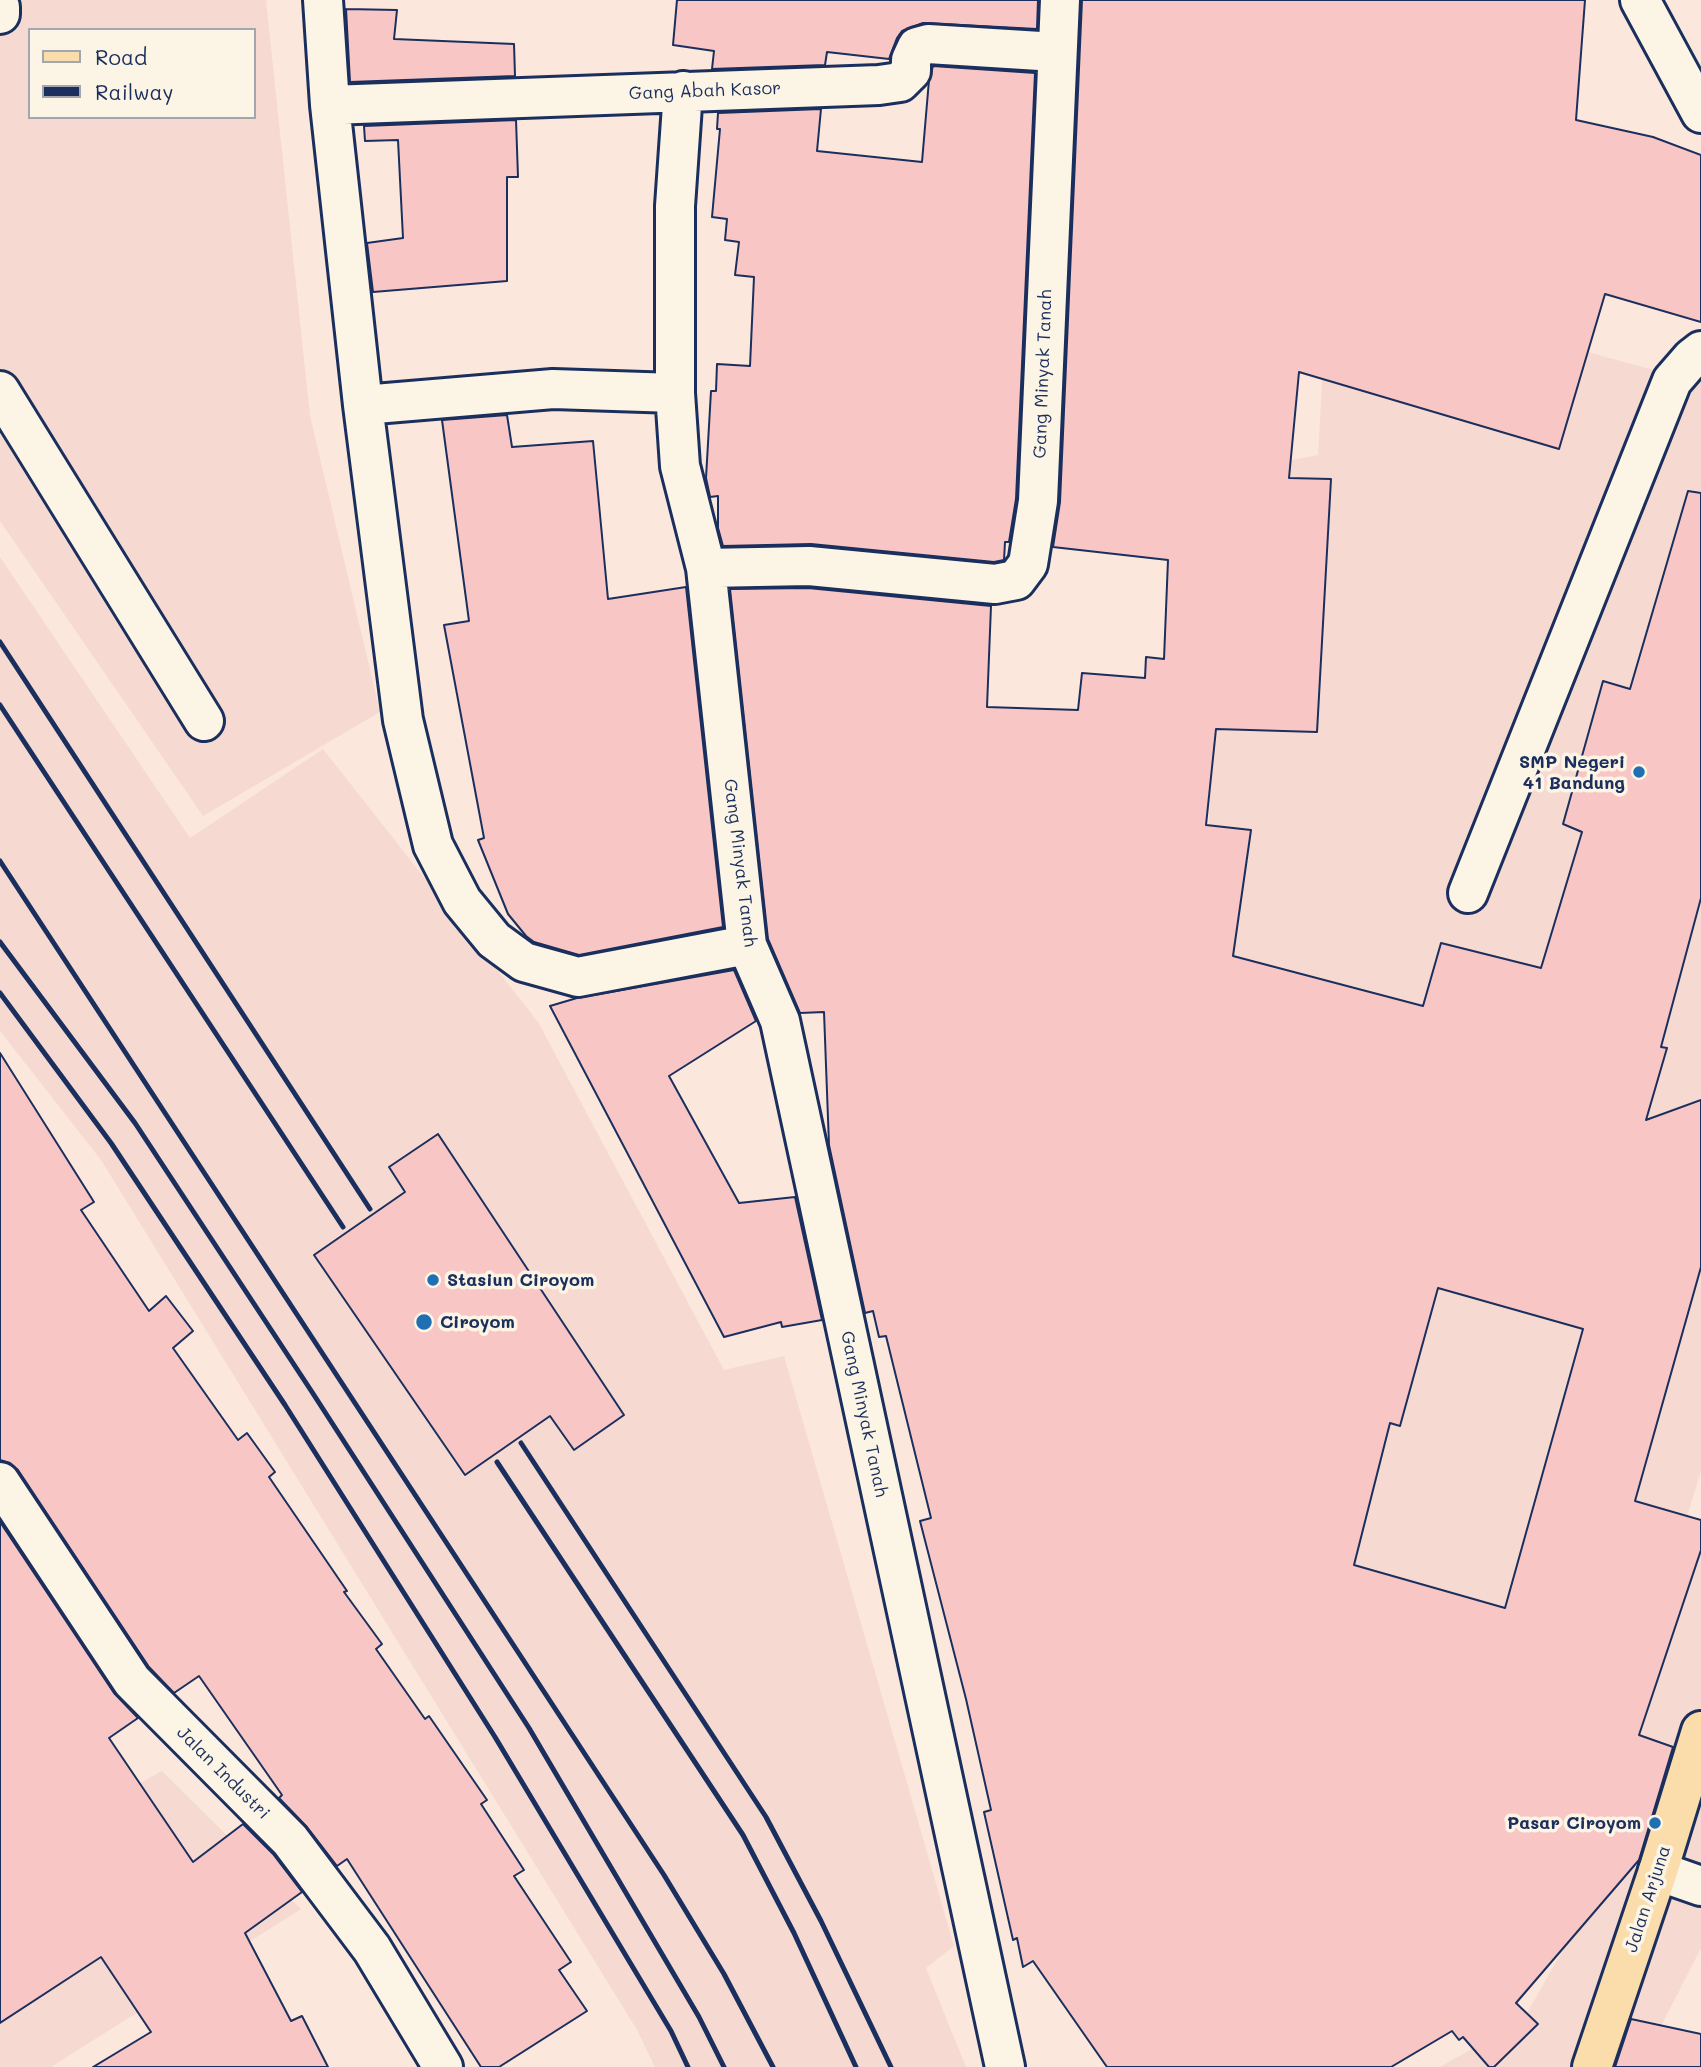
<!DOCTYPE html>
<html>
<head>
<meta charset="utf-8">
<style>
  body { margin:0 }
  #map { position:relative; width:1701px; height:2067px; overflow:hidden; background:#fbe7db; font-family:Mali,sans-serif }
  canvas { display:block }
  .legend { position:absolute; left:28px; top:28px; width:228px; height:91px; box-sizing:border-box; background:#fcf5e5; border:2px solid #a2a6af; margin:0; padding:9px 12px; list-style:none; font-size:21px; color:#1b2f5e }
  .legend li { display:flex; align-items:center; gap:14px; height:35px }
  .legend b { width:35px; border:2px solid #a2a6af }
</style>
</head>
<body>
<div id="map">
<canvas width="1701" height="2067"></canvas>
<ul class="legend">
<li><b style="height:9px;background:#fbdcab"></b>Road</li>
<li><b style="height:9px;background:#1b2f5e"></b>Railway</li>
</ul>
</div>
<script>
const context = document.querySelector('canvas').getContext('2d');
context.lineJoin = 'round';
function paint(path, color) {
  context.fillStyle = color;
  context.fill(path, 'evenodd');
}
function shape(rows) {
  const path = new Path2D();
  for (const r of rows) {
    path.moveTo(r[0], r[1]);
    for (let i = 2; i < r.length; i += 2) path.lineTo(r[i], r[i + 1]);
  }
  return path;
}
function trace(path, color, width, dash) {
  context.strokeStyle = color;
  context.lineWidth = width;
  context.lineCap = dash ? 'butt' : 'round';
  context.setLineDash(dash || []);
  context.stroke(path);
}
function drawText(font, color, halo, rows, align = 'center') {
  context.font = font + ' Mali,sans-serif';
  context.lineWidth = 7;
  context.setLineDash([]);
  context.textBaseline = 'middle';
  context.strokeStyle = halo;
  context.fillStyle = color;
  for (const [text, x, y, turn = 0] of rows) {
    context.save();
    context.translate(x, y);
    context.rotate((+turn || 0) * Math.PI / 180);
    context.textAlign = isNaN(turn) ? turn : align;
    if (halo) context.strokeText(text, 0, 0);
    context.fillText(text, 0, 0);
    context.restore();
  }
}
paint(shape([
  [0,0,266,0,310,416,380,712,203,816,0,521],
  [30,30,254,30,254,117,30,117],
  [1328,281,1701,383,1701,1218,1224,1052,1208,872,1217,474,1318,455],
  [0,557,190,838,323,749,538,1022,724,1370,784,1356,954,1946,926,1968,966,2067,655,2067,637,2030,101,1160,0,1031],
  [1371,1139,1701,1227,1701,1471,1658,1611,1518,1688,1267,1608],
  [1701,1519,1701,1948,1661,2026,1651,2067,1440,2067,1523,2020,1577,1925,1642,1720],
  [0,1698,81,1816,162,1771,301,1909,51,2067,0,2067]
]), '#f6dad2');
const building = shape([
  [677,0,1038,0,1037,29,923,23,902,31,897,38,889,59,827,52,825,65,712,69,714,51,673,45,677,0],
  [1082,0,1585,0,1576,120,1653,137,1701,155,1701,322,1605,294,1559,449,1299,372,1289,478,1331,479,1317,732,1216,729,1206,825,1251,830,1233,956,1423,1006,1441,943,1541,968,1582,832,1563,824,1603,681,1630,689,1688,491,1701,493,1701,898,1661,1047,1667,1048,1646,1120,1701,1100,1701,1267,1635,1501,1701,1520,1701,1550,1639,1735,1673,1747,1639,1860,1516,2003,1538,2024,1494,2067,1489,2067,1463,2037,1459,2040,1452,2031,1391,2067,1107,2067,1033,1961,1023,1967,1017,1938,1013,1940,984,1812,991,1810,966,1699,920,1521,931,1518,886,1336,879,1337,873,1311,865,1313,829,1145,824,1012,800,1013,768,939,730,589,808,588,991,606,987,707,1078,710,1082,673,1145,678,1146,657,1164,659,1168,560,1053,547,1060,502,1082,0],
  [1438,1288,1583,1329,1505,1608,1354,1565,1390,1423,1400,1426,1438,1288],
  [346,9,397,10,394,39,514,44,515,76,350,82,346,9],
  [933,66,1035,73,1016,499,1009,542,1005,542,1004,560,994,562,811,544,723,546,718,528,718,496,710,497,706,478,711,391,716,391,717,364,750,366,754,277,735,275,739,242,725,240,727,219,712,217,720,129,717,129,718,113,821,109,817,151,922,162,929,80,933,66],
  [516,120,518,177,507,177,507,281,373,292,367,243,403,238,398,140,365,141,364,126,516,120],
  [507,415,512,447,593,441,608,599,686,587,723,927,579,955,534,942,526,936,508,914,478,840,484,838,444,625,469,621,442,420,507,415],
  [734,970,756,1021,669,1076,739,1203,795,1197,822,1320,782,1327,781,1322,724,1337,550,1006,577,998,734,970],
  [0,1053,94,1202,81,1210,149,1311,166,1296,193,1331,173,1348,238,1440,247,1433,275,1472,269,1477,347,1591,344,1592,382,1644,376,1649,425,1719,429,1716,487,1800,481,1804,524,1870,514,1876,571,1962,559,1970,587,2011,499,2067,481,2067,347,1859,337,1866,307,1827,279,1798,282,1795,199,1676,174,1693,149,1667,18,1470,10,1463,0,1460,0,1053],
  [438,1134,624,1415,574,1450,550,1416,465,1475,314,1255,405,1192,389,1167,438,1134],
  [0,1522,114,1693,138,1718,109,1738,193,1862,243,1824,273,1854,302,1892,245,1933,291,2021,302,2016,328,2067,93,2067,151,2032,101,1957,0,2023,0,1522],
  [1631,2019,1701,2034,1701,2067,1615,2067,1631,2019]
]);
paint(building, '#f8c7c5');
trace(building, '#1b2f5e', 2);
const minor = shape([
  [323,0,330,105,363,405,553,389,675,393,680,466,706,568],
  [1640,0,1701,113],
  [0,7,0,14],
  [330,105,879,85,900,82,911,71,911,60,917,47,928,44,1056,52],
  [0,391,204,721],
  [675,393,675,206,683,91],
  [363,405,403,720,433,845,462,901,494,940,524,962,578,977,747,945],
  [1468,893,1672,381,1692,358,1701,351],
  [0,1482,132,1681,290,1840,372,1949,443,2067],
  [1658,1871,1701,1886],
  [1005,2067,780,1021,747,945,706,568,809,566,995,584,1016,580,1028,564,1038,501,1060,0]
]);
const major = shape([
  [1592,2067,1658,1871,1701,1731]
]);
trace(minor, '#1b2f5e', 44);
trace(major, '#1b2f5e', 44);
trace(minor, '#fcf5e5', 38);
trace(major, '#fbdcab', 38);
trace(shape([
  [0,642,370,1209],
  [0,705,343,1227],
  [0,861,664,1875,724,1974,773,2067],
  [0,942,135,1123,312,1392,529,1728,699,2017,724,2067],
  [0,993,111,1143,285,1405,495,1737,671,2031,688,2067],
  [521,1443,766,1817,821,1921,891,2067],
  [497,1462,743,1835,794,1933,856,2067]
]), '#1b2f5e', 5);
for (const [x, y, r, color] of [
  [1639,772,7,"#1f6fb2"],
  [433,1280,7,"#1f6fb2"],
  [424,1322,9,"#1f6fb2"],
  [1655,1823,7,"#1f6fb2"]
]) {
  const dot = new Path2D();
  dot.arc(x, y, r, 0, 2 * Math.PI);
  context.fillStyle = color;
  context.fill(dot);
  trace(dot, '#fcf5e5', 2.5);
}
drawText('18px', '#1b2f5e', '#fcf5e5', [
  ["Gang Abah Kasor",705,91,-2],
  ["Gang Minyak Tanah",1043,374,-88],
  ["Gang Minyak Tanah",740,863,83],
  ["Gang Minyak Tanah",864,1414,78],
  ["Jalan Industri",223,1773,45],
  ["Jalan Arjuna",1648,1899,-72]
]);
drawText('bold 18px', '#1b2f5e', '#fcf5e5', [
  ["SMP Negeri",1625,762],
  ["41 Bandung",1625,783],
  ["Stasiun Ciroyom",447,1280,"left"],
  ["Ciroyom",440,1322,"left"],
  ["Pasar Ciroyom",1641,1823]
], 'right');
</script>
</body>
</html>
